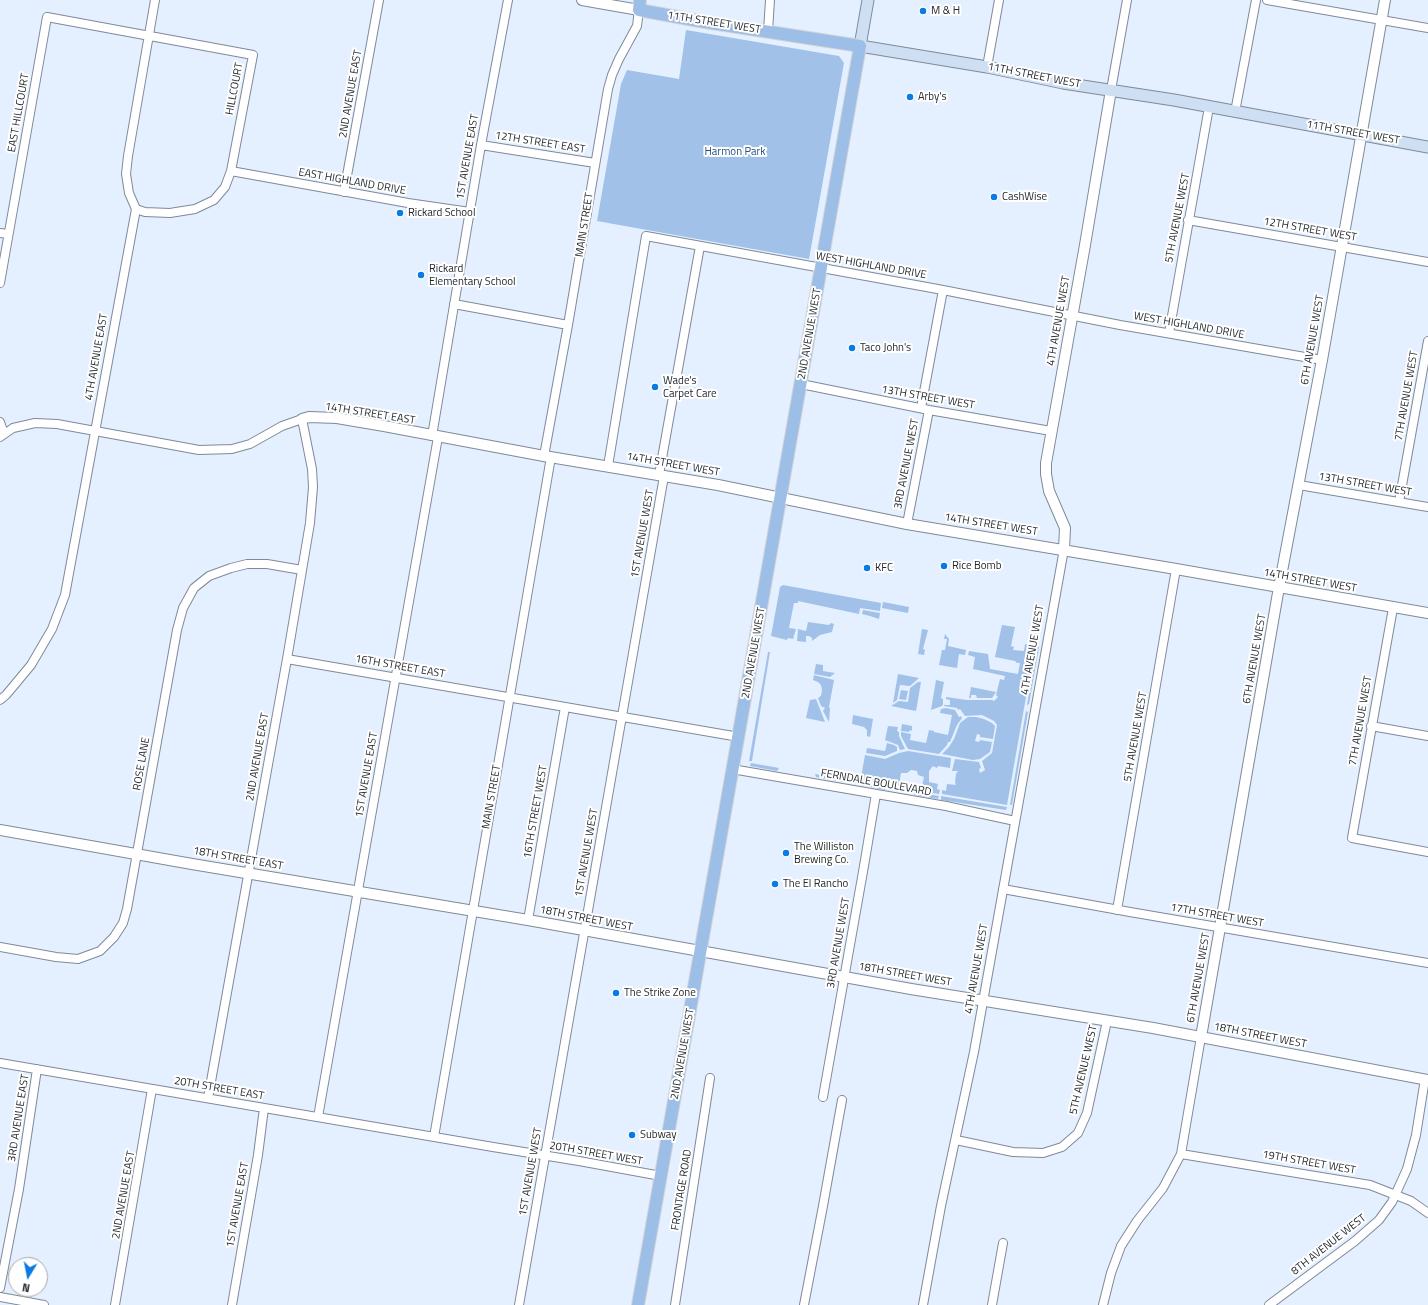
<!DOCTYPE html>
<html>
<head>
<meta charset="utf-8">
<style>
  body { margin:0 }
  #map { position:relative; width:1428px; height:1305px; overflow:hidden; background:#e4f0ff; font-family:"Titillium Web",sans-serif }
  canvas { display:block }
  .north { position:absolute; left:8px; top:1257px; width:40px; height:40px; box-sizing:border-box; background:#fff; border:1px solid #a7a9ab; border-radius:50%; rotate:190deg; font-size:11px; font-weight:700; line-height:16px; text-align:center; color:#23282d }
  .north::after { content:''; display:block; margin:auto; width:14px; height:18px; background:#0a7be2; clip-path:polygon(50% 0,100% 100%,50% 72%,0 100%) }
</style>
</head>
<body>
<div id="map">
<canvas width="1428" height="1305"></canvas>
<div class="north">N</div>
</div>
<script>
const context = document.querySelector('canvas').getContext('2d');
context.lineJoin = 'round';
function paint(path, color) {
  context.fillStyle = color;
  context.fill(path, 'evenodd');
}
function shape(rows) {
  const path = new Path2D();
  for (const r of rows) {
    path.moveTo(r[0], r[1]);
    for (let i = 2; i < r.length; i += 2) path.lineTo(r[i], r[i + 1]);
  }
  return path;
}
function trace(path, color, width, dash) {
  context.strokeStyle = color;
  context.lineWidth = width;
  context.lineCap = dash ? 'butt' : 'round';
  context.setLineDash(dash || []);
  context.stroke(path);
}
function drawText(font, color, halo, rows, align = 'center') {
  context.font = font + ' "Titillium Web",sans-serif';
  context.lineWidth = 4;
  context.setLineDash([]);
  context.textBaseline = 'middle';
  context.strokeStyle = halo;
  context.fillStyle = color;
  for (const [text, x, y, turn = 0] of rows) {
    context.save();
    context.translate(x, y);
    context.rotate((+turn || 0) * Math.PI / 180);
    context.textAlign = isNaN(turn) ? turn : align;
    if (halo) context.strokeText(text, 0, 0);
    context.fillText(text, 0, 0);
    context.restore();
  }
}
paint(shape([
  [686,30,839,56,844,63,809,259,597,221,621,84,627,70,679,79],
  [783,585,881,603,880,611,860,608,859,614,798,601,798,603,794,603,789,628,796,629,793,639,788,638,787,640,771,636,780,587],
  [883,602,909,607,908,613,882,608],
  [863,610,880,613,879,619,870,616,862,614],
  [808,622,829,625,831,623,834,624,832,632,820,635,812,641,812,638,809,636,806,636,806,642,797,641,798,629,806,631],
  [1002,625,1015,627,1011,646,1014,647,1013,650,1024,651,1025,644,1035,646,1007,805,942,794,942,790,946,791,947,784,956,785,955,782,956,774,958,771,952,771,955,759,979,762,981,768,979,769,980,773,985,770,982,761,992,753,997,725,994,721,982,715,965,716,960,709,958,710,957,708,944,706,944,705,950,705,950,700,946,699,946,697,967,700,992,700,994,701,998,697,996,695,1000,679,1004,680,1005,676,973,669,975,657,968,655,969,651,988,654,990,669,1018,674,1020,663,1017,663,1015,661,995,657],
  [922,629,928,630,923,649,925,650,924,655,918,654],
  [945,634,949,639,948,646,966,650,965,655,959,654,957,668,939,665,942,650,945,650,947,639,944,639],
  [1037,647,1039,647,1029,704,1027,705],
  [768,652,770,652,752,761,749,761],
  [816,664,823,665,823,671,835,673,830,677,814,674],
  [898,674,919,678,910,686,900,685,897,700,893,703],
  [814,675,834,680,829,707,830,708,829,722,823,711,825,708,821,706,818,698,821,696,822,690,821,685,818,682,813,680],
  [936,680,944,682,941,698,943,699,943,704,942,706,931,710],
  [918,682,921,682,916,711,891,706,899,701,908,702,910,688],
  [971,687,996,692,992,698,977,698,976,695,971,695,971,698,969,698],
  [901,690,908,691,906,700,899,699],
  [816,699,825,722,806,718,810,700],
  [946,708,955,710,959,717,961,716,962,718,957,725,950,742,948,742,947,745,939,754,908,749,901,736,901,732,911,734,910,740,926,743,929,730,934,731,934,732,948,735,952,715,940,713,941,709],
  [1026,711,1028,712,1012,805,1010,805],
  [853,715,873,719,870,737,867,736,867,730,864,727,852,724],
  [968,717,976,717,984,719,992,723,995,726,993,739,980,737,980,735,977,734,975,741,979,742,980,740,992,742,990,752,980,759,973,760,942,754,949,747,954,739,960,723],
  [902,724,912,726,912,731,910,730,909,732,901,731],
  [888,726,898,727,897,731,899,732,899,736,905,749,900,750,898,745,885,740],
  [887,743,894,745,897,747,897,751,885,756,866,753,867,748,885,751],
  [908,751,951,758,950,768,938,766,937,768,933,766,929,771,929,782,938,784,937,789,940,790,939,794,921,791,924,777,918,775,917,771,911,770,907,773,901,773,899,786,863,780,864,778,861,777,865,755,885,759,899,753],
  [751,763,779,768,777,771,750,766],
  [815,774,842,779,843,782,816,777],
  [860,782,886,786,885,790,861,785],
  [914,792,939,796,938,799,914,795],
  [941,796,1007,807,1006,810,941,800]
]), '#a1c1e8');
const minor = shape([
  [1267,0,1428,28],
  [768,31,770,0],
  [987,67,999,0],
  [1111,90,1127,0],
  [1235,112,1256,0],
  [481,145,595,163],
  [231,171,408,203,470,212],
  [344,192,379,0],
  [1188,220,1428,262],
  [0,233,8,234],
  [0,283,47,17,253,55,231,171,225,187,214,200,195,209,170,213,145,212,136,209],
  [454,304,568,325],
  [1169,333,1209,107],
  [801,384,929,410,1051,431],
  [921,408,943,290],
  [0,422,4,434],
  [432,436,481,145,508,0],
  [0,437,13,428,35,423,57,424,199,450,232,449,250,444,282,426,302,419,312,469,313,487,310,523,287,659,208,1098],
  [544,456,568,325,608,89,612,75,619,59,637,26,639,10],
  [608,466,646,236,943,290,1120,325,1322,360],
  [659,475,700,246],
  [1299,485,1428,507],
  [1399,502,1428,341],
  [907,524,929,410],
  [1393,608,1352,838,1428,852],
  [287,659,739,737],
  [0,700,6,695,31,665,52,629,65,595,136,209,129,193,126,174,128,156,155,0],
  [1371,726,1428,736],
  [732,769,946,806,1015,821],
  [1003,889,1130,912,1428,963],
  [1117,910,1176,569],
  [528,920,565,707],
  [0,947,56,957,78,959,100,951,114,937,123,923,127,909,177,630,183,608,194,588,209,576,231,568,247,564,267,564,302,570],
  [0,1063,493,1147,579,1161,661,1176],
  [823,1097,864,866,876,794],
  [318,1117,438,437],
  [434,1137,551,457],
  [956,1140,1013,1152,1043,1153,1062,1147,1078,1133,1087,1113,1107,1021],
  [1181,1154,1370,1185,1411,1201,1428,1213],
  [0,1288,19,1189,37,1069],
  [0,1297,44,1305],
  [115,1305,152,1089],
  [232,1305,258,1155,264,1108],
  [519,1305,664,476],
  [675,1305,710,1078],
  [804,1305,823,1206,842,1100],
  [923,1305,941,1206,974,1052,1064,549],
  [992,1305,1003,1243],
  [1103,1305,1111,1273,1121,1246,1137,1221,1163,1188,1181,1154,1201,1037],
  [1269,1305,1355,1241,1379,1220,1392,1202,1407,1169,1416,1135,1425,1079]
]);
const tertiary = shape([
  [582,0,639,10],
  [302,419,309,417,337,418,384,426,544,456,718,485,907,524,1176,569,1428,613],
  [1064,549,1065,528,1049,491,1046,474,1046,463,1085,245,1111,90],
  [0,830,192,864,528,920,911,989,1153,1028,1428,1080],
  [1201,1037,1279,587,1322,360,1385,0]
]);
const secondary = shape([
  [868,0,860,46,987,67,1063,83,1174,100,1428,147]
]);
const primary = shape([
  [638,1305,860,46,705,22,639,10,640,0]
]);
trace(minor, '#7f8a98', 10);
trace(tertiary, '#7f8a98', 12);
trace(secondary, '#7f8a98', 13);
trace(primary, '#d3d4d5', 14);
trace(minor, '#fff', 8);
trace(tertiary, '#fff', 10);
trace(secondary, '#cedff3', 11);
trace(primary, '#9dbee7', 12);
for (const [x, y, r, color] of [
  [923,11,4,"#0a7be2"],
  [910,97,4,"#0a7be2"],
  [994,197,4,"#0a7be2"],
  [400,213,4,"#0a7be2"],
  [421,275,4,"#0a7be2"],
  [852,348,4,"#0a7be2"],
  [655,387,4,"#0a7be2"],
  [944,566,4,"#0a7be2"],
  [867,568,4,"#0a7be2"],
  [786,853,4,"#0a7be2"],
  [775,884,4,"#0a7be2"],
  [616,993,4,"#0a7be2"],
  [632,1135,4,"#0a7be2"]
]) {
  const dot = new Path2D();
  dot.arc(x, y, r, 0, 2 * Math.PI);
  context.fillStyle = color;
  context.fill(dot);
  trace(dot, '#fff', 1.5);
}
drawText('11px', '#23282d', '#fff', [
  ["M & H",931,11],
  ["Arby's",918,97],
  ["CashWise",1002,197],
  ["Rickard School",408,213],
  ["Rickard",429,269],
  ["Elementary School",429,282],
  ["Taco John's",860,348],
  ["Wade's",663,381],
  ["Carpet Care",663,394],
  ["Rice Bomb",952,566],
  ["KFC",875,568],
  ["The Williston",794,847],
  ["Brewing Co.",794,860],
  ["The El Rancho",783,884],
  ["The Strike Zone",624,993],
  ["Subway",640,1135]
], 'left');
drawText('11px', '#23282d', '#fff', [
  ["11TH STREET WEST",714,23,9],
  ["11TH STREET WEST",1034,76,11],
  ["HILLCOURT",235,89,-79],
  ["2ND AVENUE EAST",351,94,-80],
  ["EAST HILLCOURT",19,113,-80],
  ["11TH STREET WEST",1353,133,10],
  ["12TH STREET EAST",540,143,9],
  ["1ST AVENUE EAST",468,157,-80],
  ["EAST HIGHLAND DRIVE",352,182,10],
  ["5TH AVENUE WEST",1178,218,-79],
  ["MAIN STREET",585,225,-81],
  ["12TH STREET WEST",1310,230,10],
  ["WEST HIGHLAND DRIVE",871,266,10],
  ["4TH AVENUE WEST",1059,321,-80],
  ["WEST HIGHLAND DRIVE",1189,326,10],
  ["2ND AVENUE WEST",810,334,-80],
  ["6TH AVENUE WEST",1313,340,-80],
  ["4TH AVENUE EAST",97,357,-80],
  ["7TH AVENUE WEST",1407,396,-80],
  ["13TH STREET WEST",928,398,10],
  ["14TH STREET EAST",370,414,9],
  ["3RD AVENUE WEST",907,464,-79],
  ["14TH STREET WEST",673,465,10],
  ["13TH STREET WEST",1365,485,10],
  ["14TH STREET WEST",991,525,9],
  ["1ST AVENUE WEST",643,534,-80],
  ["14TH STREET WEST",1310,581,10],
  ["4TH AVENUE WEST",1033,650,-80],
  ["2ND AVENUE WEST",754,653,-80],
  ["6TH AVENUE WEST",1255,659,-80],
  ["16TH STREET EAST",400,667,10],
  ["7TH AVENUE WEST",1361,721,-80],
  ["5TH AVENUE WEST",1136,737,-80],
  ["2ND AVENUE EAST",258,757,-80],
  ["ROSE LANE",142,764,-80],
  ["1ST AVENUE EAST",367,775,-80],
  ["FERNDALE BOULEVARD",876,783,10],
  ["MAIN STREET",492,797,-80],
  ["16TH STREET WEST",536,812,-80],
  ["1ST AVENUE WEST",587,853,-80],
  ["18TH STREET EAST",238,859,10],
  ["17TH STREET WEST",1217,916,10],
  ["18TH STREET WEST",586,919,11],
  ["3RD AVENUE WEST",839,943,-80],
  ["4TH AVENUE WEST",977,969,-80],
  ["18TH STREET WEST",905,975,10],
  ["6TH AVENUE WEST",1199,978,-80],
  ["18TH STREET WEST",1260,1036,11],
  ["2ND AVENUE WEST",683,1054,-80],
  ["5TH AVENUE WEST",1084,1070,-77],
  ["20TH STREET EAST",219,1089,10],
  ["3RD AVENUE EAST",19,1118,-81],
  ["20TH STREET WEST",596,1154,10],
  ["19TH STREET WEST",1309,1163,10],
  ["1ST AVENUE WEST",531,1172,-80],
  ["FRONTAGE ROAD",682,1190,-81],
  ["2ND AVENUE EAST",124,1195,-80],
  ["1ST AVENUE EAST",238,1205,-80],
  ["8TH AVENUE WEST",1329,1245,-38]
]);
drawText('11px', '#1f5087', '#fff', [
  ["Harmon Park",735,152]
]);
</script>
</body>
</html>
